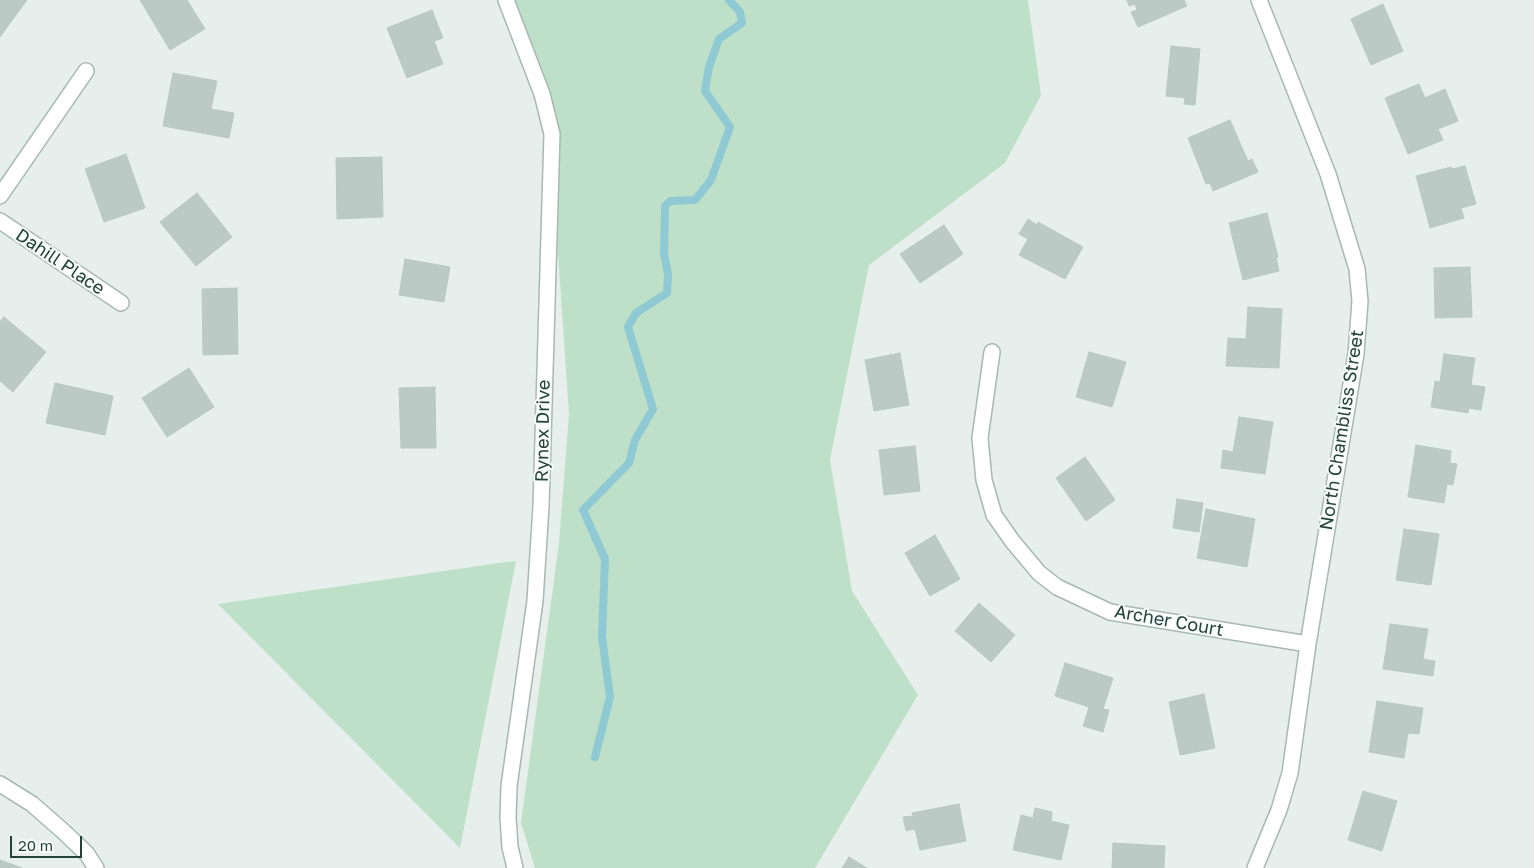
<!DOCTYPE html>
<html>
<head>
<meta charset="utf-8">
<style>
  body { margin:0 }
  #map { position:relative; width:1534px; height:868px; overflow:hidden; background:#e6efeb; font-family:"Golos Text",sans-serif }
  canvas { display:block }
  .scale { position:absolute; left:10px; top:836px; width:72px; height:22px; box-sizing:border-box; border:2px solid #24423a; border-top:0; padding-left:6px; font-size:15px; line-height:18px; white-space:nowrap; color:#24423a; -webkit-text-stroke:4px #f7fbf9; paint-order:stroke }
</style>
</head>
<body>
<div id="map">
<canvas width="1534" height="868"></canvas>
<div class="scale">20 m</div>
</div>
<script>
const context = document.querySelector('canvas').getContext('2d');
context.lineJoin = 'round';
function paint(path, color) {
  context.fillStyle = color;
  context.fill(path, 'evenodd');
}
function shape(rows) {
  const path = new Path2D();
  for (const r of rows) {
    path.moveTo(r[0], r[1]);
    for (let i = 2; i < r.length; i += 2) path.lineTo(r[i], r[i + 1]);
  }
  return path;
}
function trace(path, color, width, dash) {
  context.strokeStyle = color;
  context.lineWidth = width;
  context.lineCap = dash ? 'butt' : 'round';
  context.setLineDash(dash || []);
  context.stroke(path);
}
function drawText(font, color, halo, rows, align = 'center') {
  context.font = font + ' "Golos Text",sans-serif';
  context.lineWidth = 4;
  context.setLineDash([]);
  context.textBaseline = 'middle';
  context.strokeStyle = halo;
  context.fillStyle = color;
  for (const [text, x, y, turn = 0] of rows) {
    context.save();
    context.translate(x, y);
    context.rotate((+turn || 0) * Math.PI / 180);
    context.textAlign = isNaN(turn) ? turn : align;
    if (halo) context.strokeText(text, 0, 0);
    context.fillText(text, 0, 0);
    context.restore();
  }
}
paint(shape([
  [508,0,1028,0,1041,95,1005,163,869,265,830,460,852,591,918,695,815,868,535,868,521,823,559,543,569,414,549,120],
  [516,561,460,848,218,604,499,563]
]), '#bfe0c8');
trace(shape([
  [595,757,610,697,602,637,605,559,583,510,629,463,635,440,653,409,628,327,636,313,667,293,668,274,664,254,665,206,670,201,695,200,711,180,730,127,705,91,709,67,719,39,742,23,740,12,729,0]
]), '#8ec9d4', 8);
const building = shape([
  [0,0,27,0,0,37,0,0],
  [140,0,187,0,205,29,170,50,140,0],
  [1127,0,1184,0,1187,6,1138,27,1131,12,1137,10,1135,4,1129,6,1127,0],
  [1383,4,1403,51,1371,65,1351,19,1383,4],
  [432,10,443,38,434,41,443,64,407,78,387,28,432,10],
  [1171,46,1200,49,1195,105,1184,104,1185,98,1166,96,1171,46],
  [173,73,217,81,211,109,234,113,229,138,163,126,173,73],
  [1419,84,1425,98,1445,89,1458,121,1438,129,1443,140,1408,154,1385,98,1419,84],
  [1230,120,1248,161,1252,159,1258,172,1213,191,1210,183,1206,184,1188,138,1230,120],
  [126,154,145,208,104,222,85,169,126,154],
  [382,157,383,217,337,219,336,158,382,157],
  [1465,166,1476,204,1461,208,1464,218,1430,228,1416,176,1451,167,1452,169,1465,166],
  [197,193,232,237,196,266,160,222,197,193],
  [1267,213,1278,257,1276,257,1279,271,1243,280,1229,223,1267,213],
  [1028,219,1037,225,1038,222,1083,247,1065,279,1019,255,1028,239,1019,234,1028,219],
  [944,225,963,254,920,283,900,254,944,225],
  [405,259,450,267,444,302,399,295,405,259],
  [1470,267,1472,317,1435,318,1434,268,1470,267],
  [237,288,238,354,203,355,202,289,237,288],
  [1248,307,1282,309,1279,368,1226,366,1228,338,1246,339,1248,307],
  [4,317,46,352,13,392,0,381,0,322,4,317],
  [1089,352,1126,362,1112,407,1076,397,1089,352],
  [900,353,909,405,874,411,865,360,900,353],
  [1444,354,1475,358,1471,385,1485,387,1481,410,1469,408,1468,413,1431,407,1435,381,1440,382,1444,354],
  [189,368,214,407,167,437,142,398,189,368],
  [55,383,113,396,105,435,46,423,55,383],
  [435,387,436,448,401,448,399,388,435,387],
  [1239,417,1273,422,1265,474,1221,468,1223,450,1233,452,1239,417],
  [1416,445,1451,451,1450,463,1457,464,1453,485,1447,484,1444,503,1408,497,1416,445],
  [915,446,920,491,884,495,879,450,915,446],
  [1085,457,1115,500,1086,521,1056,478,1085,457],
  [1177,499,1203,503,1199,532,1173,528,1177,499],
  [1206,509,1255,519,1247,567,1197,558,1206,509],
  [1404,529,1439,534,1431,585,1396,580,1404,529],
  [935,535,960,579,930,596,905,553,935,535],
  [979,603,1015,635,991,662,955,631,979,603],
  [1390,624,1428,629,1423,659,1435,661,1433,676,1383,669,1390,624],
  [1065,663,1113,678,1103,709,1109,710,1103,732,1083,726,1089,707,1055,696,1065,663],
  [1204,694,1215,748,1180,755,1169,702,1204,694],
  [1377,701,1423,708,1419,734,1408,733,1404,758,1369,752,1377,701],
  [1363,791,1397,801,1382,851,1348,840,1363,791],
  [959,804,966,841,920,850,915,829,906,831,903,817,913,816,912,813,959,804],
  [1035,808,1052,812,1051,821,1069,825,1061,860,1013,850,1021,815,1033,818,1035,808],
  [1113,843,1165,846,1164,868,1112,868,1113,843],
  [849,857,867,868,842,868,849,857],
  [0,860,22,868,0,868,0,860]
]);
paint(building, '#bbcac4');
trace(building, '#b8c9c2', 1);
const minor = shape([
  [506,0,542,94,552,134,541,506,535,601,509,786,508,818,510,847,515,868],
  [0,196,86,71],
  [0,221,121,303],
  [992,352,980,438,984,480,994,515,1013,542,1039,573,1057,587,1110,612,1308,644],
  [0,784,32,804,64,832,87,854,96,868],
  [1255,868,1279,810,1290,773,1308,644,1356,354,1360,301,1357,269,1328,174,1259,0]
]);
trace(minor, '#a8b8b2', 18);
trace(minor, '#fff', 15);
drawText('18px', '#24423a', '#f7fbf9', [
  ["Dahill Place",60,262,34],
  ["North Chambliss Street",1342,430,-81],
  ["Rynex Drive",543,431,-89],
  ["Archer Court",1169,621,10]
]);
</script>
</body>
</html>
